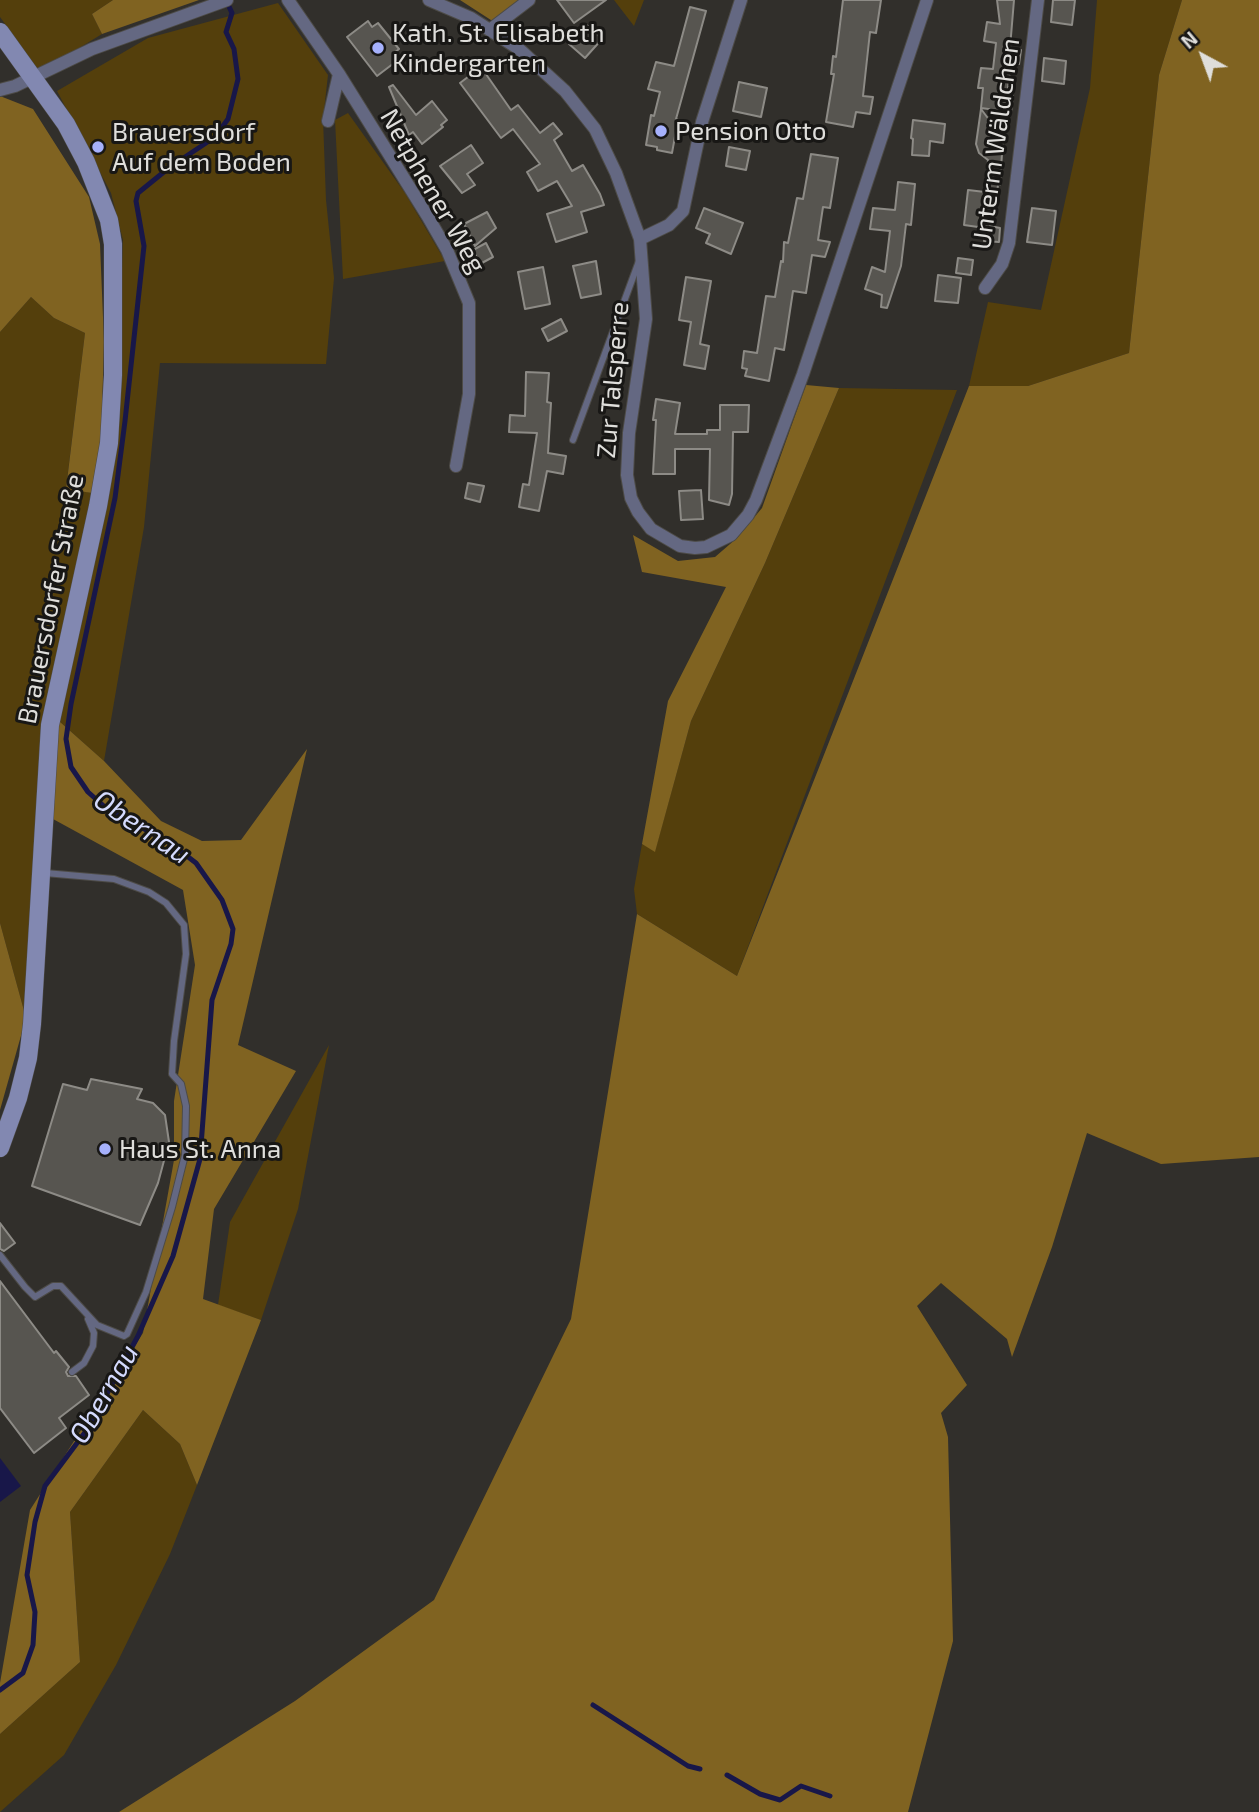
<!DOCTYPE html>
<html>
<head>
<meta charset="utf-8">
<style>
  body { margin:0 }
  #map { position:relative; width:1259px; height:1812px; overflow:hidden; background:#312f2b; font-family:"Exo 2",sans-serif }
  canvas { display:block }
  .north { position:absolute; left:1168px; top:21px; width:70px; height:70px; -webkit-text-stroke:5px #181715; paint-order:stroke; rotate:319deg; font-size:19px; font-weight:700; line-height:28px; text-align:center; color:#dfdedb }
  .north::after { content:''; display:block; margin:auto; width:24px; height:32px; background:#dfdedb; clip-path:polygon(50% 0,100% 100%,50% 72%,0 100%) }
</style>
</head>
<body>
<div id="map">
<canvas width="1259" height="1812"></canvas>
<div class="north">N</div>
</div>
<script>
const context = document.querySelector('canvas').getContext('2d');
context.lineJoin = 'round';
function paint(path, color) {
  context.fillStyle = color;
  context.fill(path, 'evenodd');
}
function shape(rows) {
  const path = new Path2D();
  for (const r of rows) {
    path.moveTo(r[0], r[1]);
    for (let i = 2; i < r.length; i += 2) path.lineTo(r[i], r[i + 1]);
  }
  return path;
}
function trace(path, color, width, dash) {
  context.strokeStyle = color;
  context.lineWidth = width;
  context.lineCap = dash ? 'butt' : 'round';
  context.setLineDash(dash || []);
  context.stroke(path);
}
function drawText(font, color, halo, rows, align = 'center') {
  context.font = font + ' "Exo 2",sans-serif';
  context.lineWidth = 6;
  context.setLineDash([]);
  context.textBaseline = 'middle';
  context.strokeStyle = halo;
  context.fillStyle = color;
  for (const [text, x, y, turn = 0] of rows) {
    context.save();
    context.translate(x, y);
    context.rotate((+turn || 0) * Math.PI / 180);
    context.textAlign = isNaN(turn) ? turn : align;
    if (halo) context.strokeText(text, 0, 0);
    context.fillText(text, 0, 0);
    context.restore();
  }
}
paint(shape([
  [0,0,113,0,92,14,102,34,40,72,0,17],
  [614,0,644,0,634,26],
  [1097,0,1182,0,1159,75,1129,353,1028,386,969,386,988,302,1041,310,1090,88],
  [278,3,328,75,323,119,326,200,334,278,326,364,160,363,144,527,104,761,59,721,115,459,123,240,111,193,57,91,148,38],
  [348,113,405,193,445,261,343,279,335,120],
  [31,297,54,318,85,333,66,488,92,493,43,723,26,1018,0,923,0,332],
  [839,388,957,390,737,976,637,914,634,889,642,844,655,851,691,721,765,563],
  [329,1045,298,1209,261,1320,218,1305,230,1222],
  [143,1410,180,1444,197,1485,170,1554,116,1665,64,1755,0,1812,0,1734,80,1662,70,1512]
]), '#543f0c');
paint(shape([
  [113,0,199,0,102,34,92,14],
  [460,0,522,0,494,22],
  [1182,0,1259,0,1259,1157,1161,1164,1087,1133,1052,1247,1012,1357,1007,1339,941,1283,917,1306,967,1385,941,1413,948,1437,953,1641,908,1812,119,1812,295,1701,434,1600,571,1319,637,914,737,976,969,386,1028,386,1129,353,1159,75],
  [0,96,33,109,89,197,100,244,104,342,101,445,92,493,66,489,85,333,54,318,31,297,0,332],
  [806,385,839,388,765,563,691,721,655,852,642,844,668,701,726,587,642,572,633,535,678,561,715,557,737,538,762,508],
  [59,721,104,761,161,821,202,841,241,840,307,749,238,1045,296,1071,214,1209,203,1299,261,1320,197,1485,180,1444,143,1410,70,1512,80,1662,0,1734,0,1683,30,1510,143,1333,174,1160,174,1101,195,965,183,890,53,819],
  [0,923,26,1018,0,1110]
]), '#806321');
paint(shape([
  [0,1458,21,1486,0,1502]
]), '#181749');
trace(shape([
  [0,1690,23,1673,33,1645,35,1612,27,1575,35,1522,45,1486,89,1427,138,1336,173,1256,200,1159,212,1000,231,944,233,929,222,900,196,863,170,843,106,808,88,792,71,767,66,739,71,704,115,498,125,421,144,246,136,201,138,193,170,167,215,137,228,119,238,79,234,49,226,32,232,13,226,0],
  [593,1705,688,1766,700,1769],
  [727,1775,760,1794,780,1800,801,1786,830,1796]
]), '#181749', 5);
const building = shape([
  [557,0,606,0,574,23,557,0],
  [843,0,881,0,876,33,870,32,863,96,873,97,870,114,856,112,853,127,826,122,834,74,831,74,833,56,836,57,843,0],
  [997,0,1014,0,1010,48,1021,50,1019,64,1011,63,1007,96,1013,96,1011,112,981,108,983,88,978,88,981,68,993,69,996,43,984,41,987,22,1000,24,997,0],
  [1053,0,1075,0,1072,25,1051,22,1053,0],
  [690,7,706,11,676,119,678,120,672,153,657,150,657,147,646,145,651,115,654,116,660,92,648,89,656,62,674,66,690,7],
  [368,21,372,27,378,23,399,49,393,54,398,60,377,76,347,37,368,21],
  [587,25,602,39,585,58,569,44,587,25],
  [1044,58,1066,61,1064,84,1042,81,1044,58],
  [481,67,511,110,518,105,540,133,553,123,562,134,554,140,572,171,583,165,600,194,604,205,581,212,587,232,556,242,547,214,572,206,557,181,538,191,527,172,540,164,513,129,501,138,460,83,481,67],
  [739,82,767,88,761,117,733,111,739,82],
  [393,85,416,115,432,101,447,120,441,125,443,127,422,144,413,132,409,135,389,87,393,85],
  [981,109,1003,138,1000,185,998,185,996,201,993,201,990,226,1000,228,999,242,984,241,985,228,964,225,968,190,985,192,988,160,979,153,976,144,981,109],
  [913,120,945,124,943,143,930,141,929,156,912,155,913,139,911,138,913,120],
  [471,145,483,163,467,174,475,185,462,193,440,166,471,145],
  [729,147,750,151,746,170,726,166,729,147],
  [811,154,838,158,830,208,823,207,818,240,830,242,825,257,812,255,806,293,793,291,784,350,775,348,769,381,745,376,747,369,742,368,744,351,757,353,766,296,775,297,781,261,783,262,784,242,788,243,797,198,803,199,811,154],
  [898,182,915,184,911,225,906,224,901,266,887,308,881,307,882,295,865,289,872,267,885,272,890,231,870,229,873,208,895,210,898,182],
  [704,208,743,223,731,254,706,243,710,234,696,228,704,208],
  [1032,208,1056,211,1052,245,1027,242,1032,208],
  [487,212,496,228,475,246,464,224,487,212],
  [486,243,493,257,480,264,473,250,486,243],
  [958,258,973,260,971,275,956,273,958,258],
  [596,261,601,294,581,298,573,266,596,261],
  [543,267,550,304,525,309,518,272,543,267],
  [938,275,961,278,958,303,935,301,938,275],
  [686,277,711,281,700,344,709,346,705,369,684,365,691,322,679,320,686,277],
  [561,319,567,331,548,341,542,329,561,319],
  [526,372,549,373,547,402,551,403,548,453,566,456,563,474,547,471,539,511,519,507,523,484,529,485,537,433,509,432,510,415,525,416,526,372],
  [656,399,680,403,675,434,707,434,707,430,720,430,720,405,749,405,748,432,733,432,732,494,729,505,709,500,710,449,675,449,675,474,653,474,656,420,653,420,656,399],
  [468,483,484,486,480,502,465,498,468,483],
  [701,490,703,519,681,520,679,491,701,490],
  [91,1079,142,1089,137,1099,153,1103,165,1115,169,1142,158,1183,140,1225,32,1186,63,1084,87,1090,91,1079],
  [0,1223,15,1243,4,1251,0,1249,0,1223],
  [0,1281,54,1353,56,1351,69,1367,66,1372,68,1376,76,1376,89,1395,59,1418,66,1428,34,1453,0,1408,0,1281]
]);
paint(building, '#575550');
trace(building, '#8d8b86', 2);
const lane = shape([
  [573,440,639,261],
  [0,1255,25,1287,35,1297,53,1286,61,1286,97,1325,124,1336,127,1334,146,1292,172,1207,185,1155,186,1106,181,1084,172,1074,174,1041,186,954,184,925,166,903,149,892,114,879,45,873],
  [72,1372,84,1363,93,1346,94,1333,88,1319]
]);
const street = shape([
  [288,0,339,74,428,217,447,250,469,303,469,394,456,466],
  [429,0,471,18,519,49,565,91,595,129,616,173,640,239,646,319,629,433,627,475,631,498,638,512,651,529,680,546,695,548,706,547,731,535,748,515,756,500,803,374,927,0],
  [491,29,529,0],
  [0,90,15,86,92,49,227,0],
  [328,121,339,74],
  [640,239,669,225,683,211,702,122,741,0],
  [985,288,1002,264,1009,243,1038,0]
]);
const secondary = shape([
  [0,32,66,124,86,162,109,220,113,244,113,375,109,443,98,506,50,725,32,1024,28,1058,18,1098,0,1148]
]);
trace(lane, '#4d4b47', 8);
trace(street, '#4d4b47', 14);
trace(secondary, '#4d4b47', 19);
trace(lane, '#646882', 6);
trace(street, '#646882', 12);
trace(secondary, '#8288b1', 18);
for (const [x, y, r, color] of [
  [378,48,7,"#a6b1fc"],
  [661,131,7,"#a6b1fc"],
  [98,147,7,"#a6b1fc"],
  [105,1149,7,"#a6b1fc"]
]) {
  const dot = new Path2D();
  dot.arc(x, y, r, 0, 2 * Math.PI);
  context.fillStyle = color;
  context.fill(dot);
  trace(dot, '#181715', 2.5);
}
drawText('26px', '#dfdedb', '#181715', [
  ["Kath. St. Elisabeth",392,33],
  ["Kindergarten",392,63],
  ["Pension Otto",675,131],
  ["Brauersdorf",112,132],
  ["Auf dem Boden",112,162],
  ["Haus St. Anna",119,1149]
], 'left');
drawText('26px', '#dfdedb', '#181715', [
  ["Unterm Wäldchen",996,144,-82],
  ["Netphener Weg",433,191,60],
  ["Zur Talsperre",613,380,-85],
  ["Brauersdorfer Straße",51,599,-79]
]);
drawText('italic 28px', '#d4dafd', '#181715', [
  ["Obernau",142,827,34],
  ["Obernau",104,1394,-60]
]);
</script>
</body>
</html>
